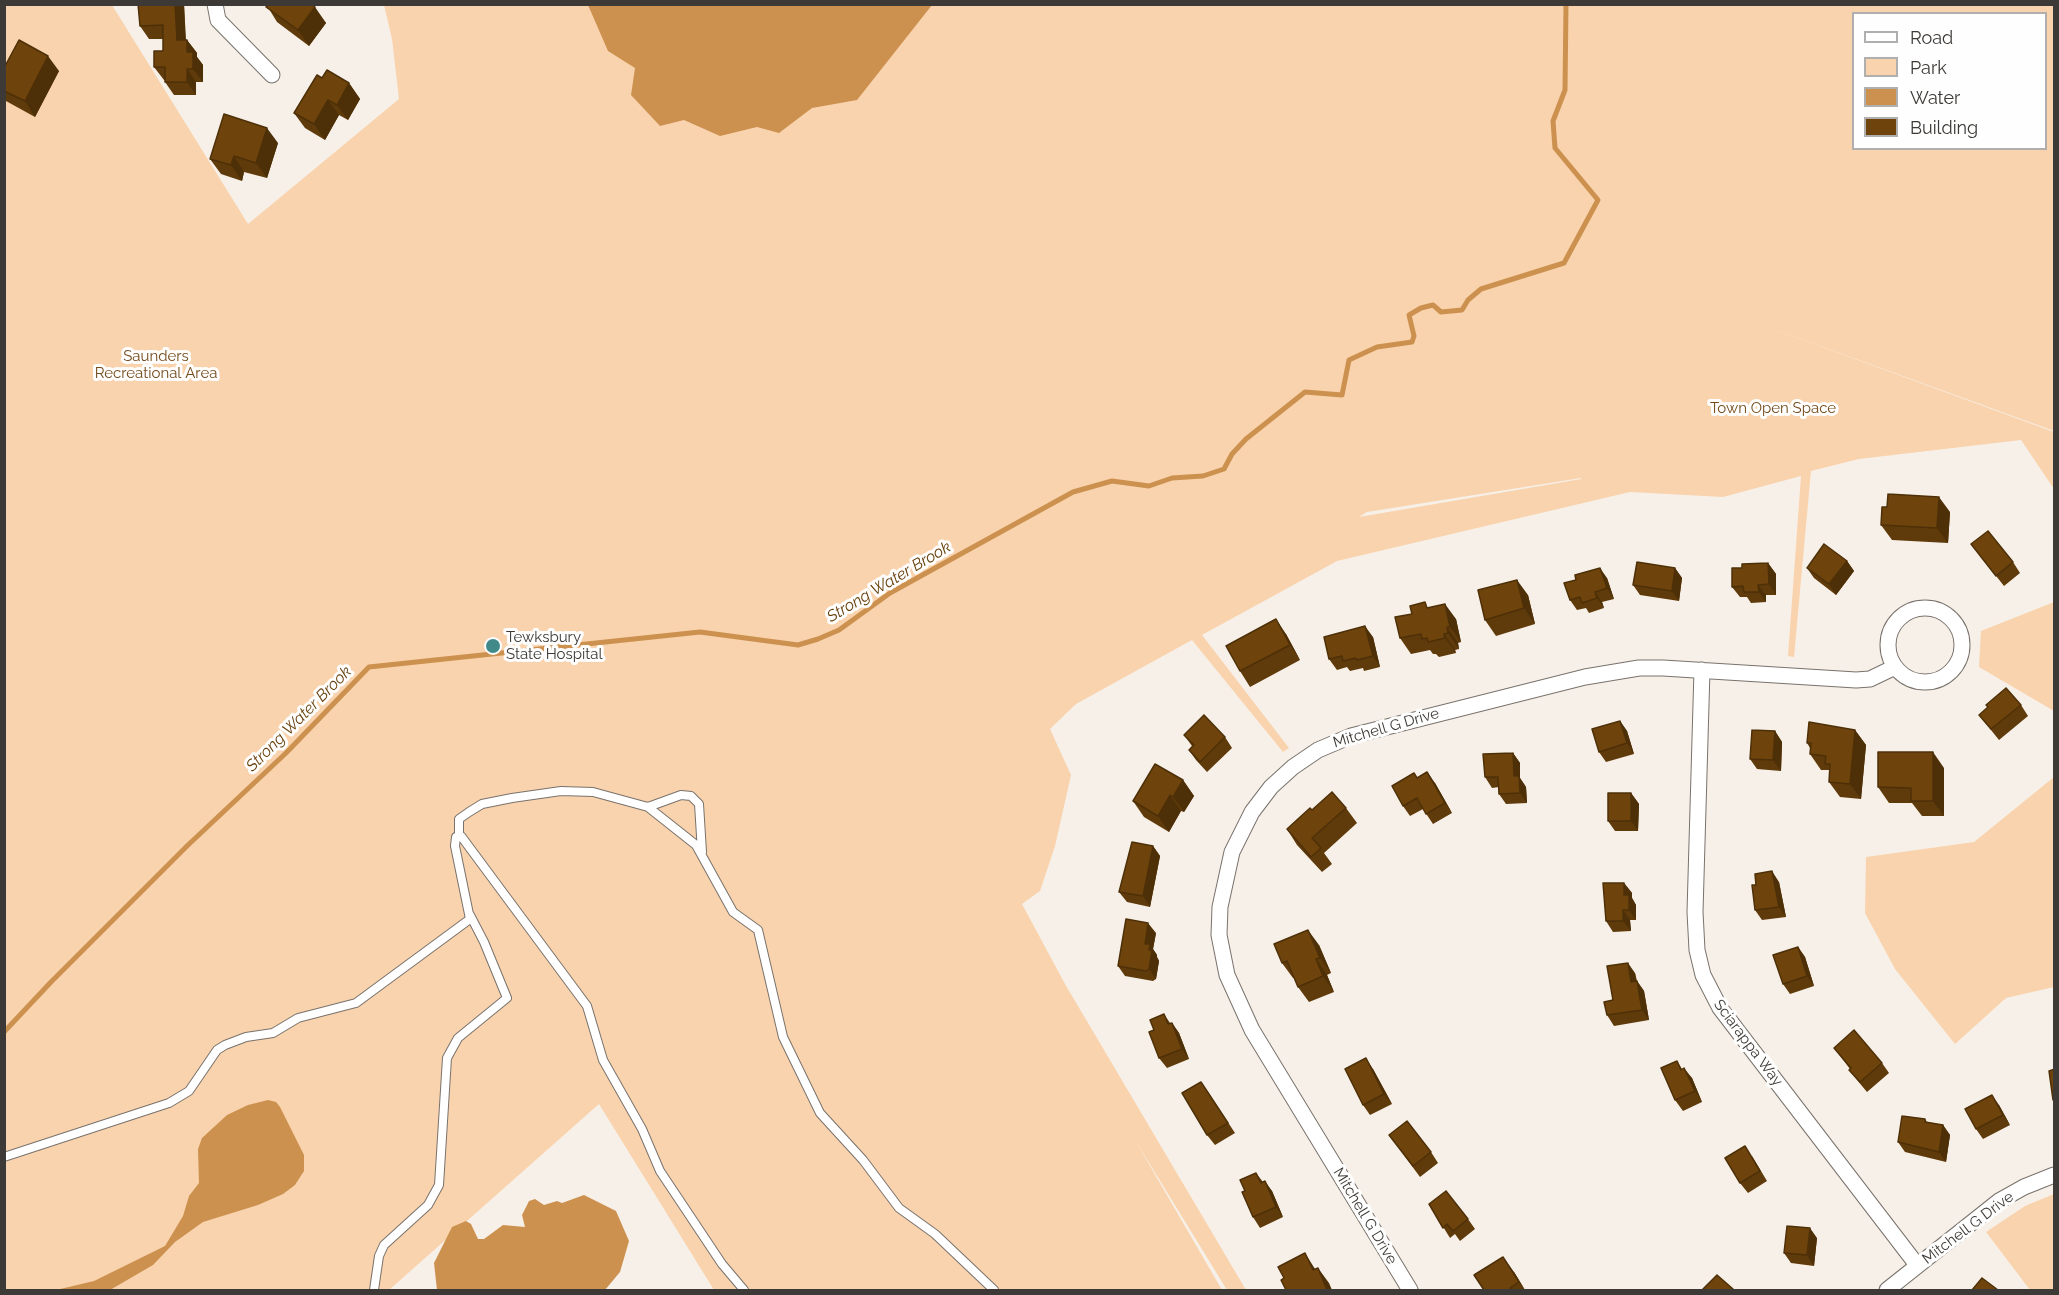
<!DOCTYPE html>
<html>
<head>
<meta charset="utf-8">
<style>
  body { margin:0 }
  #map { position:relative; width:2059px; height:1295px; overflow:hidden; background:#f7f0e8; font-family:Raleway,sans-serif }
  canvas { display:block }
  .frame { position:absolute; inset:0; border:6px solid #3c3936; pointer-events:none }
  .legend { position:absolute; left:1852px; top:12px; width:195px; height:138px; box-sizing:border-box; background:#fefefe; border:2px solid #b0afae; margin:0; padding:8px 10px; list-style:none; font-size:18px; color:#3c3936 }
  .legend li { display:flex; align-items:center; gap:12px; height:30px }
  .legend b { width:30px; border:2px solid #b0afae }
</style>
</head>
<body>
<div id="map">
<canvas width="2059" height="1295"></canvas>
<div class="frame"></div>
<ul class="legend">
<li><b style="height:8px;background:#fff"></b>Road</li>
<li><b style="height:16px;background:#f9d3ad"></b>Park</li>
<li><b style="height:16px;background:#cd914f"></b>Water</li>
<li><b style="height:16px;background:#6f440c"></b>Building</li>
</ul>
</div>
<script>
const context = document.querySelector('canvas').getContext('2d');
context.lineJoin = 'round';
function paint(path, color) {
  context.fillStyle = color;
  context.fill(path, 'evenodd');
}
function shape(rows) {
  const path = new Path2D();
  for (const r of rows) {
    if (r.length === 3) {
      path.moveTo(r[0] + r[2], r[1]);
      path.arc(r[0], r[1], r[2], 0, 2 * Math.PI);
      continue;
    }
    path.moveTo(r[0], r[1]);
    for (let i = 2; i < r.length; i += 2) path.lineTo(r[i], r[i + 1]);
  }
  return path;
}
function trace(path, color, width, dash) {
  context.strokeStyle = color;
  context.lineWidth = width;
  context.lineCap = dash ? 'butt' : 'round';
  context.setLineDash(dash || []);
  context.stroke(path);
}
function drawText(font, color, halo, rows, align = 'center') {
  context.font = font + ' Raleway,sans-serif';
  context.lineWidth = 6;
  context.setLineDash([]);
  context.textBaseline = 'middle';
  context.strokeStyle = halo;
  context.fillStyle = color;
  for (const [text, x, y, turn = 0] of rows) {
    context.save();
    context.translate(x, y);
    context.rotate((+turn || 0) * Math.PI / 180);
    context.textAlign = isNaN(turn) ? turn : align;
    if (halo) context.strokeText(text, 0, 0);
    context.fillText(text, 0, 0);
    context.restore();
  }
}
paint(shape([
  [5,5,112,5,248,224,399,99,392,39,384,5,2054,5,2054,431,1746,319,2054,432,2054,489,2021,440,1859,459,1811,471,1794,657,1788,656,1801,476,1723,497,1630,492,1337,561,1202,635,1289,748,1283,752,1192,640,1076,704,1050,729,1071,775,1055,846,1040,891,1022,904,1065,984,1246,1290,1227,1290,1135,1140,1222,1290,714,1290,599,1104,389,1290,5,1290],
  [1854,14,2046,14,2046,148,1854,148],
  [1581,478,1581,479,1359,517,1367,512],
  [2054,602,2054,711,1979,667,1981,631],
  [2054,777,2054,987,2006,998,1955,1044,1895,969,1865,913,1866,857,1974,842],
  [2054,1194,2054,1290,2030,1290,1986,1232,2025,1206]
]), '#f9d3ad');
paint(shape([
  [588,5,932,5,857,100,812,108,779,133,757,127,720,136,684,120,660,126,631,95,635,68,608,51],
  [268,1100,276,1102,280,1107,304,1155,304,1171,295,1185,283,1194,258,1205,203,1222,175,1242,153,1265,110,1290,56,1290,94,1281,165,1246,183,1216,189,1196,199,1183,198,1149,202,1138,227,1115,248,1105],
  [584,1195,616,1211,629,1241,620,1272,605,1290,437,1290,434,1263,452,1227,466,1221,471,1224,478,1239,484,1239,503,1225,525,1227,522,1215,529,1201,535,1199,544,1205,557,1201,562,1203]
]), '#cd914f');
trace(shape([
  [4,1032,51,982,187,846,286,753,369,667,700,632,798,645,818,639,839,630,890,593,1073,492,1112,481,1149,486,1172,478,1203,476,1224,469,1232,454,1246,439,1305,392,1342,395,1349,360,1377,347,1412,342,1414,336,1409,315,1421,308,1433,305,1441,312,1462,310,1468,300,1481,289,1564,263,1598,200,1555,148,1553,121,1565,90,1566,4]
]), '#cd914f', 5);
const service = shape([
  [648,807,696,845,733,912,758,930,783,1037,820,1113,863,1160,899,1208,935,1234,994,1290],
  [459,836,459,819,469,812,482,804,512,798,561,791,593,792,648,807,681,795,691,796,699,804,702,852],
  [4,1157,169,1103,189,1091,217,1050,225,1045,246,1037,273,1033,298,1018,356,1003,470,919,455,846,456,837,461,836,587,1006,603,1060,642,1129,660,1171,722,1264,744,1290],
  [374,1290,379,1256,384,1245,428,1205,439,1185,447,1058,458,1038,507,998,484,942,470,915]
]);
const minor = shape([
  [215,4,218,20,272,75],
  [1925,645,37],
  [1702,670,1695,912,1697,950,1703,975,1720,1008,1917,1265],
  [1410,1290,1252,1030,1227,975,1219,935,1220,907,1232,852,1252,812,1271,787,1293,767,1318,750,1351,736,1585,677,1639,668,1663,668,1856,680,1870,679,1895,667],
  [1887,1290,1999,1201,2024,1187,2054,1175]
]);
trace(service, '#79726c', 10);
trace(minor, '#79726c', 17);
trace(service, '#fff', 8);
trace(minor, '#fff', 15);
paint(shape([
  [138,4,184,4,186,40,187,40,197,53,197,57,203,65,203,82,196,82,196,95,174,95,165,82,165,80,164,80,154,67,163,51,163,39,149,39,140,26],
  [266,4,311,4,326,23,309,46,277,22],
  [4,68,59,71,35,117,6,101,4,99],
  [322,78,349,83,360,99,348,120,339,115,325,140,305,128,294,113],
  [278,143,267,178,244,172,242,181,221,174,210,159],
  [1950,512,1948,543,1892,540,1881,525],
  [1971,544,2013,562,2020,573,2004,586],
  [1847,561,1854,571,1836,595,1814,578,1807,568],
  [1768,563,1776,574,1776,595,1766,595,1766,602,1751,603,1747,597,1740,597,1732,587,1742,568],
  [1675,568,1682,578,1679,601,1640,595,1633,585],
  [1607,578,1614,599,1602,602,1604,608,1589,613,1586,608,1577,610,1570,600],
  [1528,595,1535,624,1496,636,1485,620],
  [1429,607,1456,619,1461,642,1458,643,1459,649,1455,650,1456,653,1439,657,1436,654,1433,654,1430,650,1411,654,1400,638,1412,614],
  [1286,634,1300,660,1250,687,1240,671],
  [1373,637,1380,667,1364,671,1363,668,1350,671,1347,667,1337,670,1329,659],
  [2021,705,2028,716,1999,740,1979,715],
  [1620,721,1627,731,1634,754,1606,762,1599,752],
  [1855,730,1866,745,1861,799,1840,797,1829,782,1830,770,1821,770,1810,754,1810,748,1807,743],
  [1775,731,1782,742,1781,771,1757,769,1750,759],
  [1184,735,1225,737,1232,748,1207,772,1196,760,1189,750,1192,746],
  [1513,753,1520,763,1520,778,1526,787,1527,803,1506,804,1499,794,1499,787,1492,788,1485,777],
  [1944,768,1944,816,1922,816,1912,803,1889,803,1878,787],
  [1418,778,1435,783,1452,813,1433,824,1423,809,1410,816,1403,806],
  [1183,780,1194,796,1184,812,1181,811,1169,832,1144,817,1133,801],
  [1631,793,1639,804,1638,831,1615,831,1608,821],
  [1346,808,1357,823,1324,853,1332,864,1322,872,1297,845,1287,829,1312,810],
  [1153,846,1160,856,1150,907,1127,902,1119,892],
  [1779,882,1786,917,1762,920,1755,910,1756,885],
  [1624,883,1632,893,1632,898,1636,905,1636,920,1630,920,1631,931,1613,932,1606,921],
  [1156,933,1153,949,1157,955,1157,957,1159,961,1156,979,1153,981,1125,976,1118,966],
  [1319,945,1331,973,1327,975,1334,992,1309,1002,1298,987,1294,978,1293,978,1282,963],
  [1798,947,1805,957,1814,986,1790,994,1783,984],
  [1635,973,1637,981,1644,991,1649,1020,1614,1026,1607,1015,1613,1000],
  [1164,1014,1170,1023,1172,1023,1179,1033,1189,1059,1167,1068,1159,1058,1154,1030],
  [1834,1048,1882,1063,1889,1073,1867,1092,1857,1080,1849,1070,1850,1069],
  [1677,1061,1682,1069,1692,1078,1702,1102,1683,1111,1675,1100],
  [1373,1069,1392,1104,1370,1115,1363,1105],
  [1208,1092,1235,1133,1215,1145,1207,1135],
  [1999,1105,2010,1125,1983,1139,1976,1129],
  [1925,1119,1927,1122,1943,1125,1950,1135,1946,1162,1905,1152,1898,1142],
  [1389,1135,1431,1152,1438,1163,1420,1177],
  [1752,1156,1767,1181,1748,1193,1740,1183],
  [1256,1173,1263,1182,1272,1191,1283,1217,1260,1228,1253,1217],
  [1429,1204,1468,1219,1475,1229,1460,1241,1455,1234,1450,1238],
  [1817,1238,1814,1266,1791,1263,1784,1253],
  [1514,1272,1525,1290,1484,1290]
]), '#5f3a0a');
paint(shape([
  [175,4,184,4,186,53,177,40],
  [315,7,326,23,309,46,298,30],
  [187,40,197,53,197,57,203,65,203,82,193,69,187,52],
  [48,56,59,71,35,117,25,101],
  [187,69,196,82,196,95,187,82],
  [349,83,360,99,348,120,337,105],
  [328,100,339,115,325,140,314,124],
  [267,128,278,143,267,178,256,163],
  [234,156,244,172,242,181,231,165],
  [1939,497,1950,512,1948,543,1937,528],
  [1847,561,1854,571,1836,595,1829,584],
  [1768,563,1776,574,1776,595,1769,584],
  [1600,568,1607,578,1614,599,1607,588],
  [1675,568,1682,578,1679,601,1672,591],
  [1517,580,1528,595,1535,624,1524,608],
  [1758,585,1766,595,1766,602,1759,592],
  [1595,592,1602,602,1604,608,1597,598],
  [1445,604,1456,619,1461,642,1450,627],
  [1276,619,1286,634,1300,660,1290,645],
  [1365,626,1373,637,1380,667,1373,656],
  [1447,627,1458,643,1459,649,1448,633],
  [1444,634,1455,650,1456,653,1445,638],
  [1620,721,1627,731,1634,754,1627,743],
  [1855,730,1866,745,1861,799,1850,784],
  [1775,731,1782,742,1781,771,1773,760],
  [1933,752,1944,768,1944,816,1933,801],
  [1513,753,1520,763,1520,778,1526,787,1527,803,1520,793,1514,776],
  [1427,772,1435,783,1452,813,1445,803],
  [1183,780,1194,796,1184,812,1173,797],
  [1631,793,1639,804,1638,831,1631,821],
  [1170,795,1181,811,1169,832,1158,816],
  [1153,846,1160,856,1150,907,1143,896],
  [1772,871,1779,882,1786,917,1779,907],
  [1624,883,1632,893,1632,898,1636,905,1636,920,1629,910,1624,895],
  [1623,910,1630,920,1631,931,1623,921],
  [1148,923,1156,933,1153,949,1157,955,1157,957,1159,961,1156,979,1149,969,1145,944],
  [1308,930,1319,945,1331,973,1320,958],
  [1798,947,1805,957,1814,986,1807,976],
  [1316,959,1327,975,1334,992,1323,976],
  [1628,963,1635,973,1638,992,1631,982],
  [1637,981,1644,991,1649,1020,1642,1010],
  [1172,1023,1179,1033,1189,1059,1182,1049],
  [1366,1058,1373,1069,1392,1104,1384,1094],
  [1684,1068,1692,1078,1702,1102,1695,1091],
  [1992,1095,1999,1105,2010,1125,2003,1115],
  [1943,1125,1950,1135,1946,1162,1939,1152],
  [1265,1181,1272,1191,1283,1217,1276,1207],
  [1810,1228,1817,1238,1814,1266,1807,1255],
  [1305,1253,1315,1269,1324,1286,1313,1270],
  [1503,1257,1514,1272,1525,1290,1519,1282],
  [1318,1268,1329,1283,1332,1290,1327,1290]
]), '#4e3008');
const building = shape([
  [138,4,175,4,177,40,187,40,187,52,193,52,193,69,187,69,187,82,165,82,165,67,154,67,154,51,163,51,163,25,140,26,138,4],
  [268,4,311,4,315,7,298,30,266,7,268,4],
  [19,40,48,56,25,101,4,91,4,68,19,40],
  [327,70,349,83,337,105,328,100,314,124,294,113,317,75,322,78,327,70],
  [224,114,267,128,256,163,234,156,231,165,210,159,224,114],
  [1888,494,1939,497,1937,528,1881,525,1882,507,1887,507,1888,494],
  [1988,531,2013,562,1996,576,1971,544,1988,531],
  [1824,544,1847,561,1829,584,1807,568,1824,544],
  [1637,562,1675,568,1672,591,1633,585,1637,562],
  [1768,563,1769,584,1758,585,1759,592,1744,592,1743,586,1732,587,1732,568,1742,568,1742,564,1768,563],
  [1600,568,1607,588,1595,592,1597,598,1582,603,1580,597,1570,600,1564,583,1576,580,1575,575,1600,568],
  [1517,580,1524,608,1485,620,1478,590,1517,580],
  [1425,602,1427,608,1445,604,1450,627,1447,627,1448,633,1444,634,1445,638,1428,642,1427,638,1422,639,1421,634,1400,638,1395,617,1412,614,1410,606,1425,602],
  [1276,619,1290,645,1240,671,1226,646,1276,619],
  [1365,626,1373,656,1357,660,1356,658,1343,661,1342,656,1329,659,1324,637,1365,626],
  [2006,688,2021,705,1991,729,1979,715,1988,707,1986,705,2006,688],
  [1204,715,1225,737,1200,762,1189,750,1194,745,1184,735,1204,715],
  [1620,721,1627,743,1599,752,1592,729,1620,721],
  [1809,722,1855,730,1850,784,1829,782,1830,764,1825,764,1826,756,1810,754,1811,743,1807,743,1809,722],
  [1752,730,1775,731,1773,760,1750,759,1752,730],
  [1878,752,1933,752,1933,801,1911,801,1911,788,1878,787,1878,752],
  [1513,753,1514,776,1519,776,1520,793,1499,794,1498,777,1485,777,1483,754,1513,753],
  [1155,764,1183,780,1173,797,1170,795,1158,816,1133,801,1155,764],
  [1427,772,1445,803,1426,814,1417,798,1403,806,1392,786,1414,773,1417,778,1427,772],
  [1332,792,1346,808,1312,838,1321,848,1311,857,1287,829,1310,808,1312,810,1332,792],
  [1608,793,1631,793,1631,821,1608,821,1608,793],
  [1132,842,1153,846,1143,896,1119,892,1132,842],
  [1772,871,1779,907,1755,910,1752,885,1756,885,1755,874,1772,871],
  [1603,883,1624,883,1624,895,1629,895,1629,910,1623,910,1623,921,1606,921,1603,883],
  [1126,919,1148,923,1145,944,1150,944,1149,950,1152,950,1149,969,1146,971,1118,966,1126,919],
  [1308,930,1320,958,1316,959,1323,976,1298,987,1287,961,1282,963,1274,944,1308,930],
  [1798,947,1807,976,1783,984,1773,955,1798,947],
  [1628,963,1631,982,1637,981,1642,1010,1607,1015,1604,1002,1613,1000,1607,966,1628,963],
  [1164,1014,1168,1024,1172,1023,1182,1049,1159,1058,1149,1032,1154,1030,1150,1020,1164,1014],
  [1854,1030,1882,1063,1860,1082,1849,1070,1851,1068,1834,1048,1854,1030],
  [1366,1058,1384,1094,1363,1105,1345,1069,1366,1058],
  [1677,1061,1681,1070,1684,1068,1695,1091,1675,1100,1661,1068,1677,1061],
  [2055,1069,2055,1100,2053,1100,2049,1071,2055,1069],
  [1201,1082,1228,1123,1207,1135,1182,1093,1201,1082],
  [1992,1095,2003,1115,1976,1129,1965,1109,1992,1095],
  [1902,1116,1925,1119,1925,1122,1943,1125,1939,1152,1898,1142,1902,1116],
  [1407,1121,1431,1152,1413,1166,1389,1135,1407,1121],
  [1745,1146,1760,1171,1740,1183,1725,1158,1745,1146],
  [1256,1173,1261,1183,1265,1181,1276,1207,1253,1217,1242,1192,1245,1191,1240,1180,1256,1173],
  [1446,1191,1468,1219,1453,1231,1447,1224,1443,1228,1429,1204,1446,1191],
  [1787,1226,1810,1228,1807,1255,1784,1253,1787,1226],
  [1305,1253,1313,1270,1318,1268,1327,1290,1286,1290,1281,1280,1284,1278,1278,1267,1305,1253],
  [1503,1257,1519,1282,1510,1288,1512,1290,1484,1290,1474,1275,1503,1257],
  [1717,1275,1733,1289,1732,1290,1702,1290,1717,1275],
  [1982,1278,1998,1290,1972,1290,1982,1278]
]);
paint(building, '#6f440c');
trace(building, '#4e3008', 1.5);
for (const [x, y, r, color] of [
  [493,646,8,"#428a8a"]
]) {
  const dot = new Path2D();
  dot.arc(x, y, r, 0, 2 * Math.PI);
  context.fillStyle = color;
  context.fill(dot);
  trace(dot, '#fefefe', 2);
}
drawText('15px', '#744b1a', '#fefefe', [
  ["Saunders",156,356],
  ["Recreational Area",156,373],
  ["Town Open Space",1773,408]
]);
drawText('15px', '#3c3936', '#fefefe', [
  ["Tewksbury",506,637],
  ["State Hospital",506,654]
], 'left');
drawText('15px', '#3c3936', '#fefefe', [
  ["Mitchell G Drive",1386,728,-16],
  ["Sciarappa Way",1748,1043,53],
  ["Mitchell G Drive",1365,1216,59],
  ["Mitchell G Drive",1968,1228,-37]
]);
drawText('italic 16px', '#663e08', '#fefefe', [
  ["Strong Water Brook",889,582,-31],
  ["Strong Water Brook",299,719,-45]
]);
</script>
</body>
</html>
